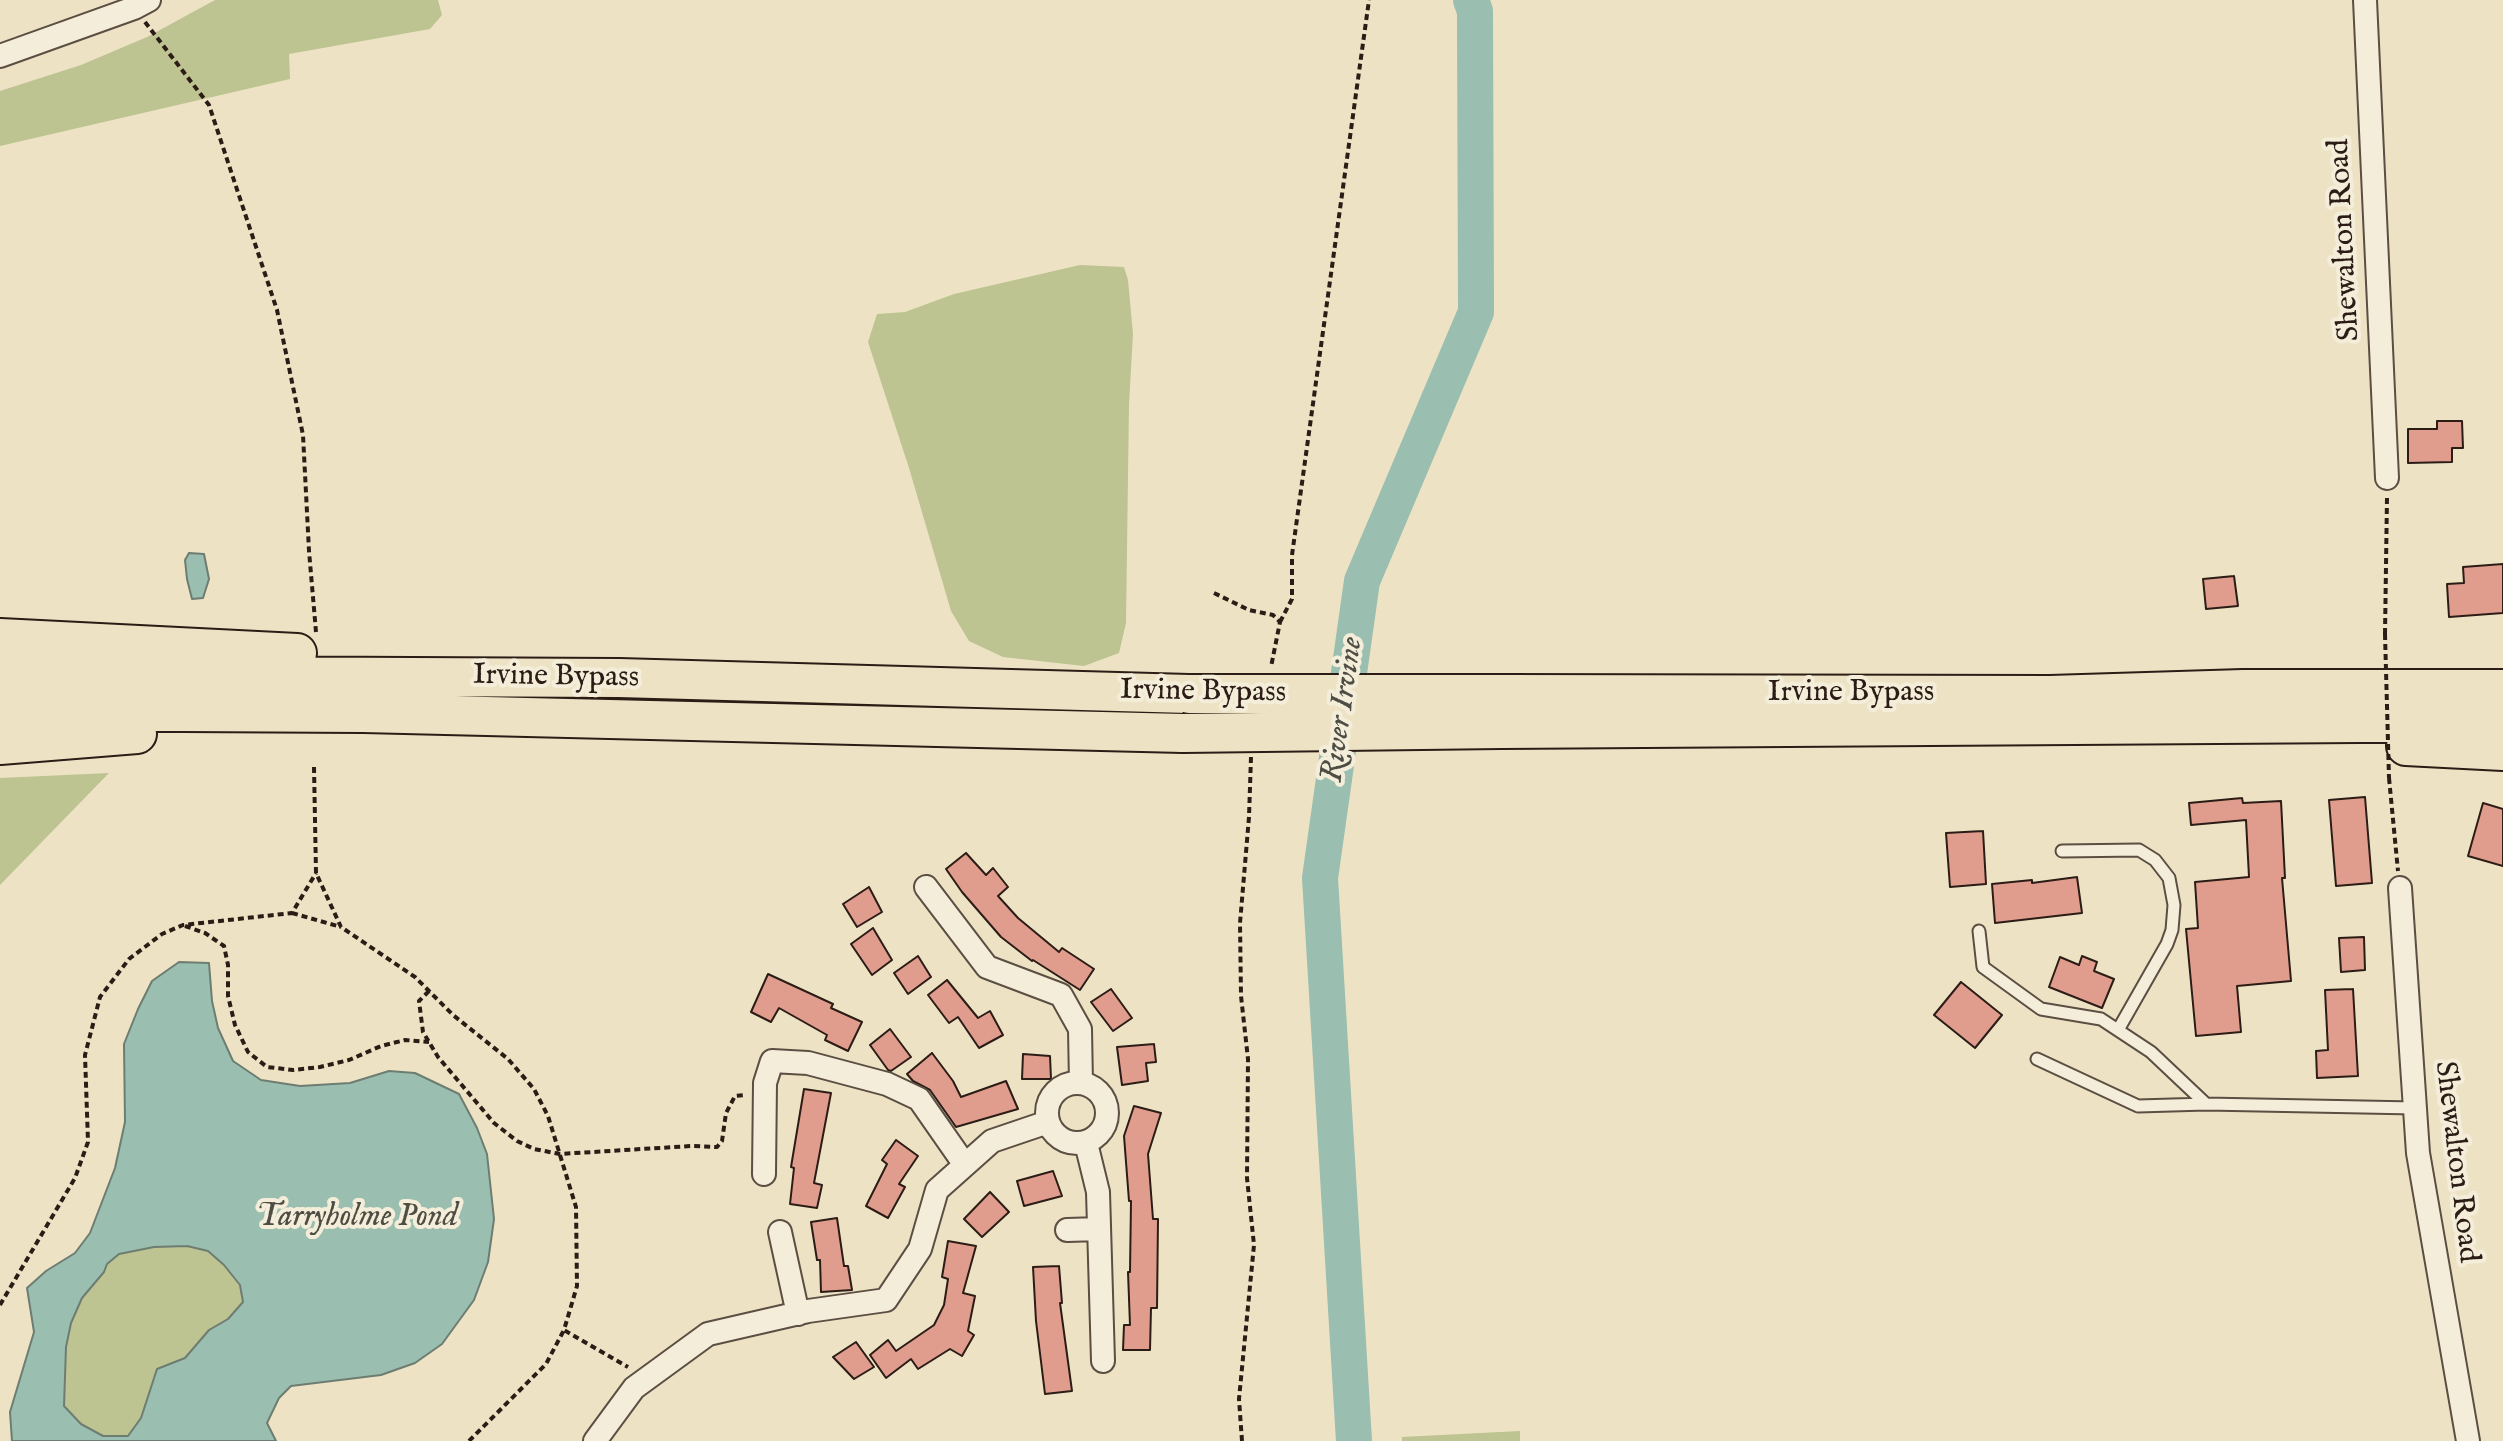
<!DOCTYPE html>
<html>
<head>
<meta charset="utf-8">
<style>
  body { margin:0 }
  canvas { display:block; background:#ede3c4 }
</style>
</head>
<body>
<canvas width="2503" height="1441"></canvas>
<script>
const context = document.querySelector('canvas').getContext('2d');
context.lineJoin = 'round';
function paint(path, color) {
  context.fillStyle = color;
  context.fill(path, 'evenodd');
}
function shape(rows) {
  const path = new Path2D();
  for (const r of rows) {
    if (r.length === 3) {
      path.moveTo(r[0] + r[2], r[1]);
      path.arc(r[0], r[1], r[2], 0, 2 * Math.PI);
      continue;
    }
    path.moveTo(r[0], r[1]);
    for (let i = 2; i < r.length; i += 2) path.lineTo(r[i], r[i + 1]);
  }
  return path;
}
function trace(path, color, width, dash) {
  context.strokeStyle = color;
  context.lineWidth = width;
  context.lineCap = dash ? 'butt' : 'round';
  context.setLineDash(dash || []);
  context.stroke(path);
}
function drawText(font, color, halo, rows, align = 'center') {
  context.font = font + ' "IM FELL English",serif';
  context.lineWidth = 8;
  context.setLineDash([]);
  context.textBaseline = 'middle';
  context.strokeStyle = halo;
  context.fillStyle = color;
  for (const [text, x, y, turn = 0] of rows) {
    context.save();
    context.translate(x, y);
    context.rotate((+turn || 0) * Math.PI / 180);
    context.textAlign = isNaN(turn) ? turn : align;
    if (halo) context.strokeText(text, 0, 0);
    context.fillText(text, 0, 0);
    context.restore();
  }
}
paint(shape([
  [215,0,438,0,442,15,430,29,289,54,290,79,0,146,0,91,81,65,147,37],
  [1080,265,1124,267,1128,280,1133,334,1129,404,1126,623,1119,653,1084,666,1003,657,969,641,951,611,909,468,868,342,877,314,905,312,954,294],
  [109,773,0,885,0,778],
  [187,1246,208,1251,224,1265,240,1286,243,1302,228,1319,209,1330,185,1358,157,1369,141,1418,128,1436,103,1436,81,1424,64,1406,66,1347,71,1323,82,1298,104,1272,107,1264,119,1254,154,1247],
  [1520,1431,1520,1441,1402,1441,1402,1437]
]), '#bdc391');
const water = shape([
  [189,553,204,554,209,579,203,598,192,599,187,579,185,560,189,553],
  [179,962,209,963,212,1001,218,1028,233,1061,261,1080,300,1086,350,1083,389,1071,415,1073,459,1094,477,1128,487,1154,494,1219,488,1262,474,1300,442,1344,415,1363,381,1375,291,1386,279,1398,267,1423,276,1441,12,1441,10,1412,34,1332,27,1288,46,1271,75,1253,90,1233,115,1168,125,1122,124,1044,138,1009,152,981,179,962],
  [187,1246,208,1251,224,1265,240,1285,243,1302,228,1319,209,1330,185,1358,157,1369,141,1418,128,1436,103,1436,81,1424,64,1406,66,1347,71,1323,82,1298,104,1272,107,1264,119,1254,154,1247,187,1246]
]);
paint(water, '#9abeb0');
trace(water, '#6e7d72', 2);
trace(shape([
  [1354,1441,1320,878,1362,581,1476,312,1475,11,1471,0]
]), '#9abeb0', 36);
const building = shape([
  [2437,421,2462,421,2463,448,2452,448,2452,462,2408,463,2408,429,2437,429,2437,421],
  [2503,564,2503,613,2449,617,2447,584,2464,583,2463,567,2503,564],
  [2234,576,2238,606,2206,609,2203,579,2234,576],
  [2365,797,2372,883,2336,886,2329,800,2365,797],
  [2242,798,2243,803,2281,801,2285,878,2282,878,2291,981,2237,986,2241,1032,2196,1036,2186,929,2198,928,2195,882,2249,877,2246,820,2191,825,2189,803,2242,798],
  [2483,803,2503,809,2503,866,2468,856,2483,803],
  [1983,831,1986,884,1950,887,1946,833,1983,831],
  [966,853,986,875,993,868,1008,887,998,896,1018,918,1059,952,1062,948,1094,969,1080,990,1033,960,1032,961,1001,937,962,892,946,869,966,853],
  [2077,877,2082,913,1995,923,1992,884,2032,880,2032,883,2077,877],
  [869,887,882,912,857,927,843,904,869,887],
  [873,928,892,960,872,975,851,944,873,928],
  [2364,937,2365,970,2341,972,2339,938,2364,937],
  [918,956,931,977,908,994,894,973,918,956],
  [2082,956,2097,962,2094,971,2114,979,2102,1008,2049,987,2060,957,2079,965,2082,956],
  [768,974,833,1004,831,1008,862,1022,848,1051,825,1040,827,1035,779,1008,771,1022,751,1012,768,974],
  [947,980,978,1018,990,1011,1003,1035,979,1048,958,1017,949,1023,928,995,947,980],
  [1961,982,2002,1015,1975,1048,1934,1015,1961,982],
  [1111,989,1132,1018,1113,1031,1091,1002,1111,989],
  [2353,989,2358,1076,2317,1078,2316,1051,2328,1050,2325,990,2353,989],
  [890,1029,911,1057,891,1071,888,1070,870,1045,890,1029],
  [1154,1044,1156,1062,1146,1063,1148,1081,1122,1085,1117,1047,1154,1044],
  [932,1053,953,1081,961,1097,1006,1081,1018,1109,956,1127,930,1090,913,1081,907,1074,932,1053],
  [1023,1054,1050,1056,1051,1079,1022,1079,1023,1054],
  [804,1089,831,1093,814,1183,822,1185,817,1208,790,1204,794,1168,791,1167,804,1089],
  [1134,1106,1161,1113,1148,1154,1153,1219,1158,1219,1157,1308,1151,1308,1150,1350,1123,1350,1124,1325,1130,1325,1128,1272,1130,1272,1131,1201,1129,1201,1124,1136,1134,1106],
  [896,1140,918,1156,899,1184,905,1187,888,1218,866,1206,887,1164,882,1160,896,1140],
  [1053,1171,1062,1196,1024,1206,1017,1181,1053,1171],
  [990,1192,1009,1212,982,1237,964,1219,990,1192],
  [837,1218,844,1266,848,1266,852,1290,821,1292,820,1260,817,1260,811,1222,837,1218],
  [948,1241,976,1246,963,1293,975,1296,968,1331,974,1335,962,1356,950,1349,918,1369,911,1359,886,1378,870,1355,888,1340,896,1351,934,1325,944,1305,948,1279,942,1277,948,1241],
  [1059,1266,1062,1303,1060,1303,1072,1391,1045,1394,1036,1321,1033,1267,1059,1266],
  [856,1342,874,1367,854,1379,833,1357,856,1342]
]);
paint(building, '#e09d8e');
trace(building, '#2c1c16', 2);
const lane = shape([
  [2062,851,2139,850,2155,860,2169,878,2174,905,2172,930,2167,944,2118,1030],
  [1979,931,1983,967,2041,1009,2101,1019,2151,1052,2206,1104],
  [2037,1059,2138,1106,2206,1104,2415,1108]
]);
const street = shape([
  [2365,0,2387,478],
  [0,56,134,8,149,0],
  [926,887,987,967,1061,995,1080,1029,1081,1083],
  [2400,888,2418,1153,2468,1441],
  [1077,1113,30],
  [1086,1143,1098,1192,1103,1361],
  [764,1174,765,1083,772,1061,808,1063,887,1084,919,1099,965,1165],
  [1067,1230,1099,1229],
  [780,1232,798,1314],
  [595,1441,634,1388,708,1334,808,1311,886,1300,920,1249,937,1190,992,1141,1048,1122]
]);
const highway = shape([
  [0,638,297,653],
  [0,675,619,678,1189,694],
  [1505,694,2050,695,2243,689,2503,689],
  [0,711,363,713,1183,733],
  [1501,729,2503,722],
  [0,745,137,734],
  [2406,746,2503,751]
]);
trace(lane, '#5c4e42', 15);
trace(street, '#5c4e42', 26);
trace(highway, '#2c1c16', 42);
trace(shape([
  [145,22,209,105,277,310,303,435,309,551,316,632],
  [1214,593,1249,610,1273,615,1280,622,1271,667],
  [1280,622,1292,599,1292,555,1369,0],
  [2385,634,2387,497],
  [314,767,316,873,341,927,415,977,453,1015,508,1059,534,1089,548,1116,576,1207,577,1286,564,1330,628,1367],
  [2389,778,2398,871],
  [292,913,341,927],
  [185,926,205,933,224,946,228,965,228,996,235,1025,248,1052,267,1067,293,1070,320,1067,349,1060,381,1046,405,1040,429,1042],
  [429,991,419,1001,423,1032,438,1057,494,1123,517,1141,534,1149,560,1154,691,1146,717,1147,722,1141,726,1113,735,1096,745,1095],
  [0,1305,75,1178,88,1142,85,1055,100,997,129,959,162,934,183,925,292,913,316,873],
  [469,1441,546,1364,564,1330],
  [1242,1441,1239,1399,1254,1245,1247,1178,1248,1059,1241,996,1240,923,1249,817,1251,757]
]), '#2c1c16', 4, [6, 4]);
trace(lane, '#f3edd9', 11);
trace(street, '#f3edd9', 22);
trace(highway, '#ede3c4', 38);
const highwayBridge = shape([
  [1189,694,1505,694],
  [1183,733,1501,729]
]);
trace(highwayBridge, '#2c1c16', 42, []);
trace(shape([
  [2385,634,2389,778]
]), '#2c1c16', 4, [6, 4]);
trace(highwayBridge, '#ede3c4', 38);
drawText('30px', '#2c1c16', '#f3edd9', [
  ["Shewalton Road",2346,240,-93],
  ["Irvine Bypass",556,678,1],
  ["Irvine Bypass",1203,693,1],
  ["Irvine Bypass",1851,694],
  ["Shewalton Road",2455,1162,83]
]);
drawText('italic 32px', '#4d4d44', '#f3edd9', [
  ["River Irvine",1344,710,-82],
  ["Tarryholme Pond",357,1218]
]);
</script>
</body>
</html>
